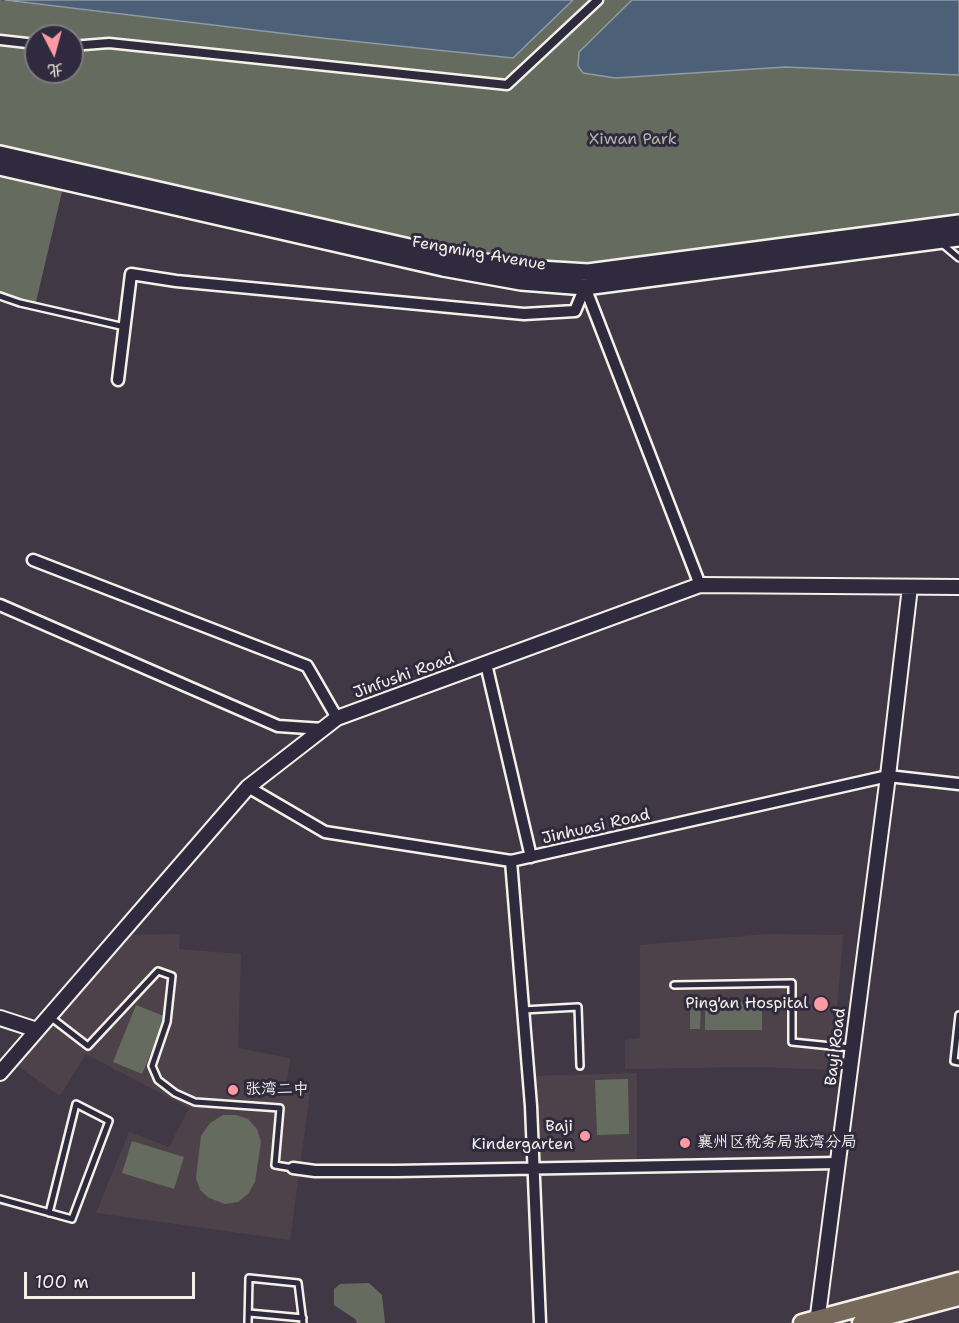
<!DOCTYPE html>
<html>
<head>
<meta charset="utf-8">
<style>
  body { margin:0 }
  #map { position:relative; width:959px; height:1323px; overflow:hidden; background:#413845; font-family:"Shantell Sans","LXGW WenKai TC",sans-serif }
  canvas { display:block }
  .north { position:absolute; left:24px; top:24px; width:60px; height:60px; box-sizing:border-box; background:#2f2a3d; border:2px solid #7e7a81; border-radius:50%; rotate:174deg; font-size:16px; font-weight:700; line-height:24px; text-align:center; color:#f4f1e8 }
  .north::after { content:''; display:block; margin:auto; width:21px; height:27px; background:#ff9aa2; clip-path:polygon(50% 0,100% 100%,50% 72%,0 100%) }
  .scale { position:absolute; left:24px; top:1272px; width:171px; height:27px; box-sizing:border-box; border:3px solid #f4f1e8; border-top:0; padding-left:8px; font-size:18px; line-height:21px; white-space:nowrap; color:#f4f1e8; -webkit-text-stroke:4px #2f2a3d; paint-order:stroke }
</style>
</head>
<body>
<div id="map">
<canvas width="959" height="1323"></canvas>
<div class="north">北</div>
<div class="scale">100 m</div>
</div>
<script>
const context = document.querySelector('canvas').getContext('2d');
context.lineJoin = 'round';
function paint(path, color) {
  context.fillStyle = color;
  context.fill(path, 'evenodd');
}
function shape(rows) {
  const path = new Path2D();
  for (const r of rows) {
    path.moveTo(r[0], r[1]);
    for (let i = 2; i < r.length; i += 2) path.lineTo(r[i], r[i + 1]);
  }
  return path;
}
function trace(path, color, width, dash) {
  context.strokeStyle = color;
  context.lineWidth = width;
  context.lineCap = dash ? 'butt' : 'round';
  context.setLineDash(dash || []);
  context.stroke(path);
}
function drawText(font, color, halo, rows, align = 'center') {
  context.font = font + ' "Shantell Sans","LXGW WenKai TC",sans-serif';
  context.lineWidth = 6;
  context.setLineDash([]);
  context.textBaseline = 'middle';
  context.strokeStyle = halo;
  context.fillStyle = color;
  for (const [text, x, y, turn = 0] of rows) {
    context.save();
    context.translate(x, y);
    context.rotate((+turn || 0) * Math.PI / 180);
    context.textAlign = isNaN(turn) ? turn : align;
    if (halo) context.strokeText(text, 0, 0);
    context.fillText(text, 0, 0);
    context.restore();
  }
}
paint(shape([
  [180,934,179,949,241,954,238,1048,290,1058,287,1082,311,1085,290,1240,96,1213,129,1132,169,1147,189,1108,86,1054,60,1096,11,1061,119,935],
  [767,934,843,935,832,1070,758,1067,625,1069,625,1040,640,1038,640,945],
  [637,1073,637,1166,534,1168,528,1076]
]), '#4d424a');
paint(shape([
  [0,0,313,37,513,58,573,0,959,0,959,238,585,287,64,183,36,302,20,303,0,296],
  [36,36,72,36,72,72,36,72],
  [690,1002,701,1002,700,1029,690,1029],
  [705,1002,762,1002,762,1030,705,1030],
  [136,1005,166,1017,142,1074,113,1062],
  [628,1079,629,1134,597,1135,595,1080],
  [223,1115,236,1115,248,1119,257,1129,261,1142,255,1182,248,1194,238,1202,225,1204,209,1198,200,1190,196,1178,201,1136,210,1123],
  [132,1141,184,1157,174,1189,122,1173],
  [369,1283,382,1295,385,1323,357,1323,355,1319,334,1305,334,1289,340,1284]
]), '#656c5f');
const water = shape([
  [5,0,573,0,513,58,313,37,5,0],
  [632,0,959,0,959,75,786,67,615,78,583,73,578,66,579,52,632,0]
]);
paint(water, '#4c6077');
trace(water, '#8f9aa4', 1.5);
const service = shape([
  [941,243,959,258],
  [0,296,20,303,125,327],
  [674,985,792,983,792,1042,851,1048],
  [523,1010,578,1007,580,1066],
  [959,1015,954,1061,959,1062],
  [49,1016,88,1046,158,971,172,976,167,1022,152,1066,158,1080,175,1093,195,1102,280,1108,275,1165,293,1168],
  [0,1199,72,1219,109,1121,76,1104,49,1213],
  [249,1313,303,1318],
  [248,1323,249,1278,298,1283,303,1323]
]);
const pedestrian = shape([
  [0,40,36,44],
  [72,46,109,43,507,85,598,0]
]);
const minor = shape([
  [118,380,131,274,176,281,524,314,575,311,585,287,700,585],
  [33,560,307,666,337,718],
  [0,605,278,726,323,729],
  [486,664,531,857],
  [248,787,325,832,511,861,888,776,959,784],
  [511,861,531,1106,540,1323],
  [293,1168,315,1171,397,1171,837,1163]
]);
const tertiary = shape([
  [0,1018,37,1030],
  [0,1073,248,787,337,718,700,585,959,587],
  [817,1323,888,776,910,587]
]);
const secondary = shape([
  [0,154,449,256,523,268,588,272,959,223],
  [0,167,443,268,521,282,585,287,959,238]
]);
const primary = shape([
  [802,1323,959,1281],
  [861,1323,959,1297]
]);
trace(service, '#f4f1e8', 10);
trace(pedestrian, '#f4f1e8', 13);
trace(minor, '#f4f1e8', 15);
trace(tertiary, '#f4f1e8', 18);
trace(secondary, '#f4f1e8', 20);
trace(primary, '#f4f1e8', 21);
trace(service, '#2f2a3d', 5);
trace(pedestrian, '#2f2a3d', 8);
trace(minor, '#2f2a3d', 10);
trace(tertiary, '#2f2a3d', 14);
trace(secondary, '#2f2a3d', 15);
trace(primary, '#76695c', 16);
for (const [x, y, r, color] of [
  [821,1004,8,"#ff9aa2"],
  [233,1090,6,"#ff9aa2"],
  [585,1136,6,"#ff9aa2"],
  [685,1143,6,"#ff9aa2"]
]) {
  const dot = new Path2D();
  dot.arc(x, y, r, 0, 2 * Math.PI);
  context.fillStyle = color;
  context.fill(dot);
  trace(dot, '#2f2a3d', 2);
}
drawText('16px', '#b4b5aa', '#2f2a3d', [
  ["Xiwan Park",633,140]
]);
drawText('16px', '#f4f1e8', '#2f2a3d', [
  ["Fengming Avenue",479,254,10],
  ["Jinfushi Road",404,676,-20],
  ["Jinhuasi Road",596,827,-13],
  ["Bayi Road",836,1047,-83]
]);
drawText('16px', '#f4f1e8', '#2f2a3d', [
  ["Ping'an Hospital",808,1004],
  ["张湾二中",245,1090,"left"],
  ["Baji",573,1127],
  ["Kindergarten",573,1145],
  ["襄州区税务局张湾分局",697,1143,"left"]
], 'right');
</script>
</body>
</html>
